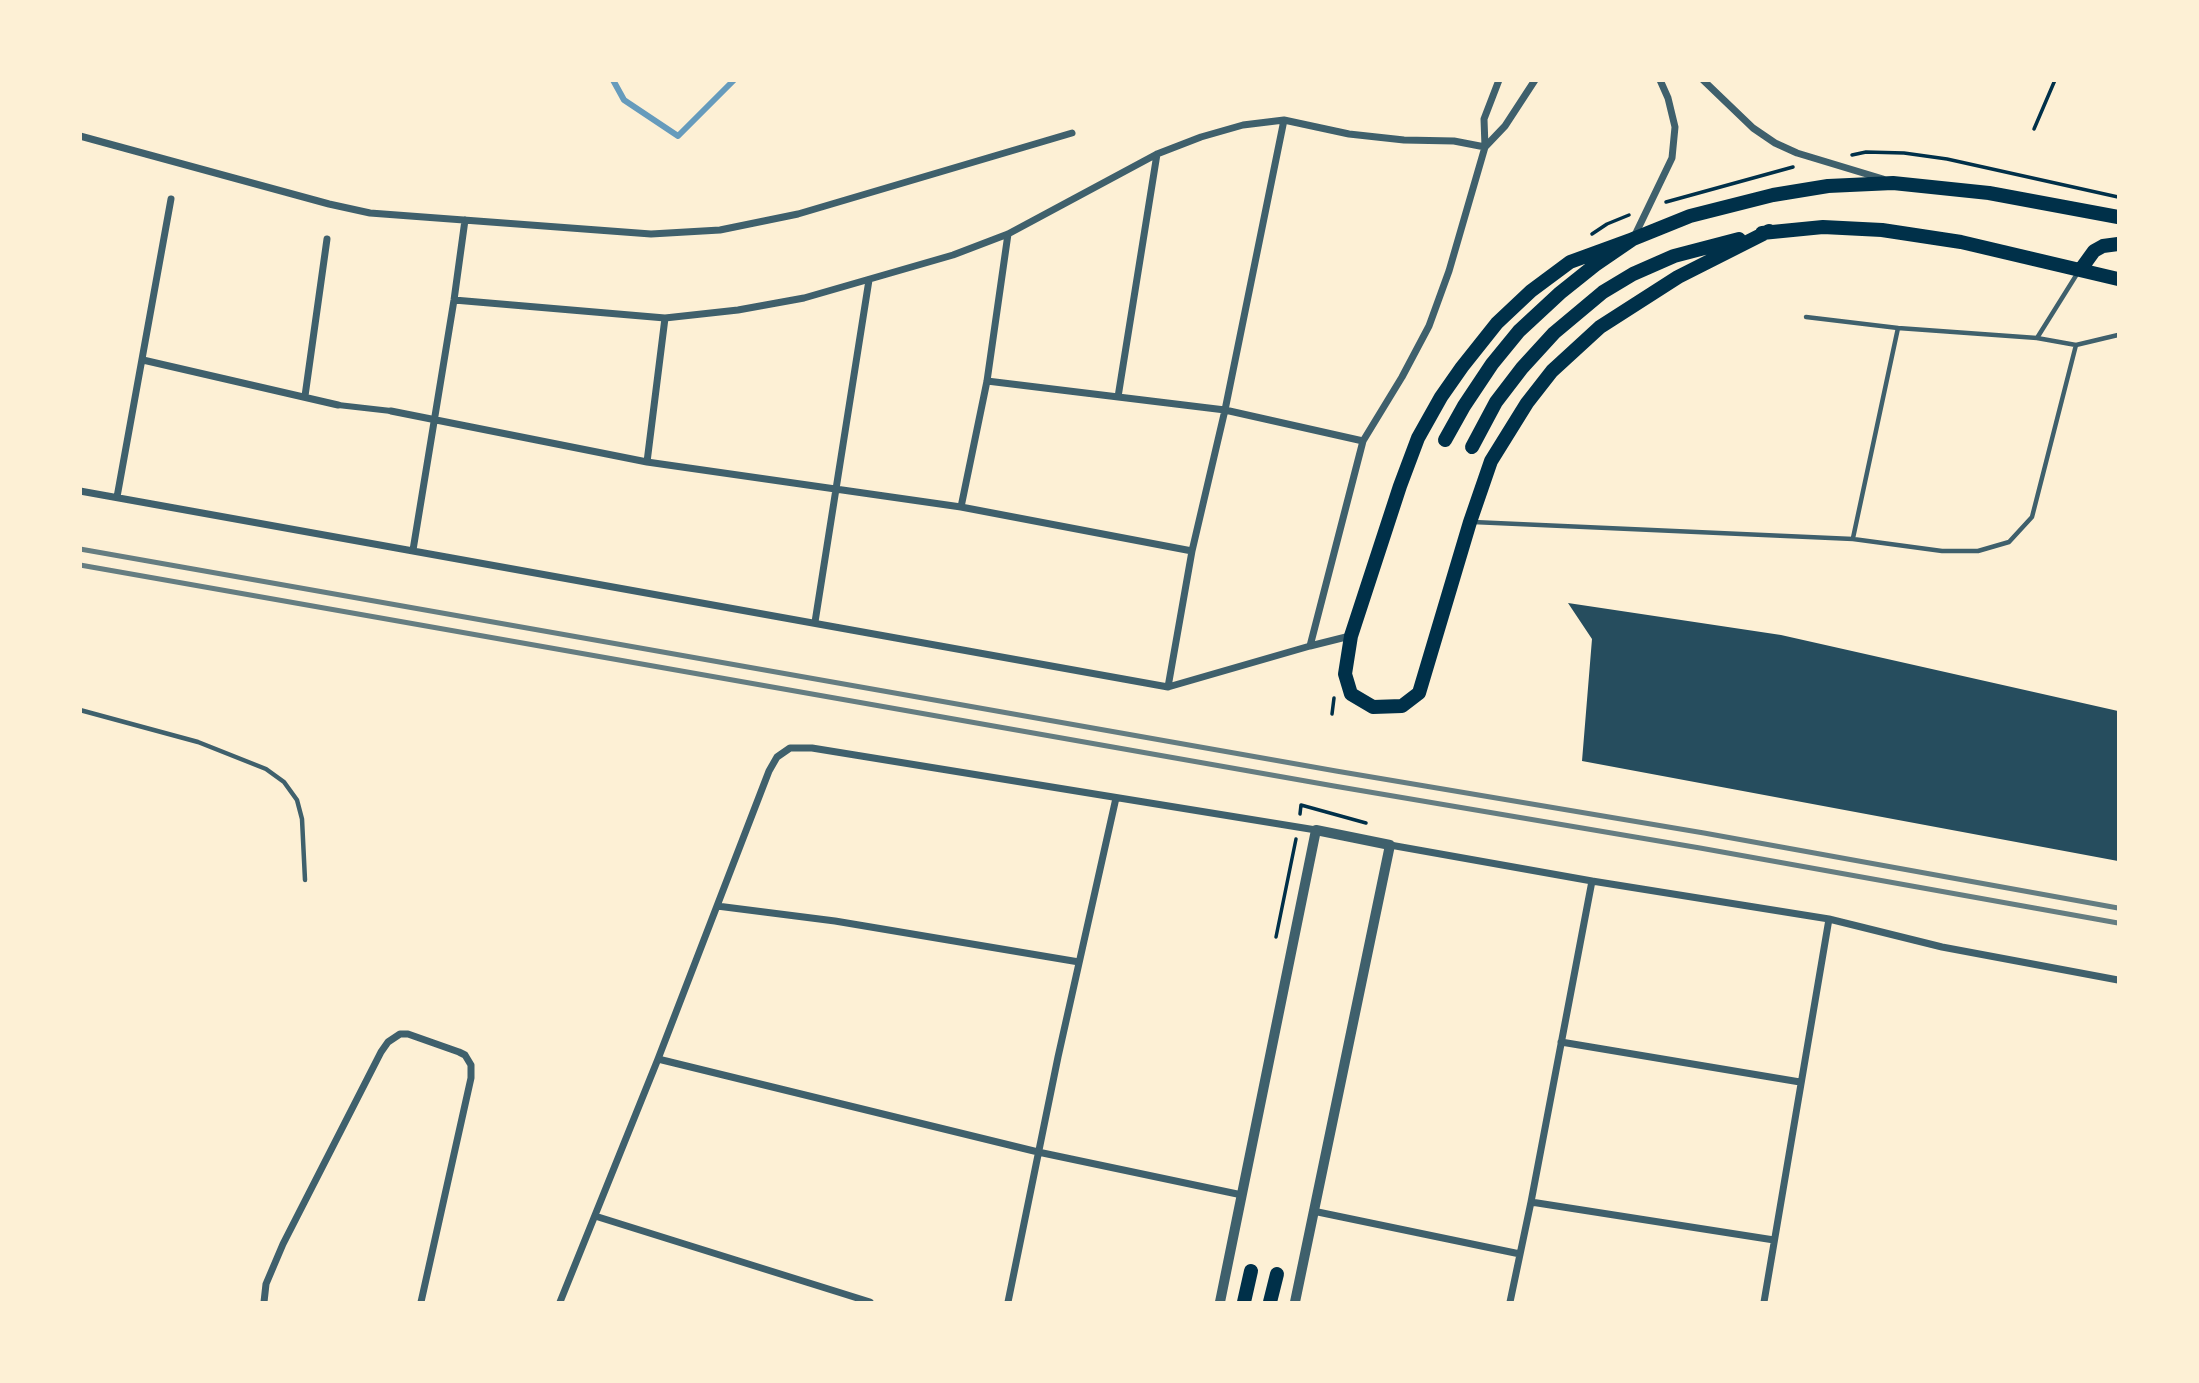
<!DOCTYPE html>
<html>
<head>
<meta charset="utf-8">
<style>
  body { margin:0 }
  #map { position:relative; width:2199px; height:1383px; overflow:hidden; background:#fdf0d5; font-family:Quicksand,sans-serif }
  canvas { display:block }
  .frame { position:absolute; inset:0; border:82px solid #fdf0d5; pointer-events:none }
</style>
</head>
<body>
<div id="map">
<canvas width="2199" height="1383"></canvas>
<div class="frame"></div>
</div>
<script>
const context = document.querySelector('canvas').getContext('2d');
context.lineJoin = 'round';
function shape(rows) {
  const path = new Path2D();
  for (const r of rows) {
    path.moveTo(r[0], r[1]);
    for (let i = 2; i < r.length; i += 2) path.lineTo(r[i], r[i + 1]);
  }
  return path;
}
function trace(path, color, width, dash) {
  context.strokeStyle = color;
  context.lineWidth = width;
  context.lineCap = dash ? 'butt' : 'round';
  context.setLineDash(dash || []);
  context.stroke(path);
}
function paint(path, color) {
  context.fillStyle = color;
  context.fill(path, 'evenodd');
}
trace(shape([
  [613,80,624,100,678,136,734,80]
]), '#669bbc', 6);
paint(shape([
  [1568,603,1781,635,2118,711,2118,861,1582,761,1592,639]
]), '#264d5e');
trace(shape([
  [2034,129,2055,80],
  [1852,155,1866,152,1904,153,1947,159,2118,197],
  [1666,202,1793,167],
  [1592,234,1607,224,1629,215],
  [1332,714,1334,698],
  [1300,814,1301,805,1366,823],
  [1276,937,1296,839]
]), '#003049', 3.5);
trace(shape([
  [1806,317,1898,328],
  [2037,338,2077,274],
  [1473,522,1853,539,1942,551,1978,551,2009,542,2032,517,2076,345,2118,335],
  [1853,538,1898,328,2037,338,2076,345],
  [80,710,198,742,266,769,284,782,297,800,302,819,305,880]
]), '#3f606c', 4.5);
trace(shape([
  [338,405,391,411]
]), '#3f606c', 6);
trace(shape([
  [1703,80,1753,128,1775,143,1797,153,1883,179],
  [80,136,329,204,370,213,651,234,720,230,798,214,1072,133],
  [1485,147,1484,119,1499,80],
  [1634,237,1672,158,1675,127,1668,98,1660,80],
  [454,300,665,318,738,310,804,298,953,255,1008,234,1157,154,1201,137,1243,125,1284,120,1349,134,1404,140,1454,141,1485,147],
  [143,360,338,405],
  [987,381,1225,410,1363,441],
  [305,396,327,239],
  [1118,397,1157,154],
  [391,411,647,462,961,507,1192,551],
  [647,462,665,318],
  [80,491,1168,687,1310,646,1350,636],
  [117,497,171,199],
  [961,507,987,381,1008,234],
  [413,550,454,300,465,220],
  [815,622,869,280],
  [1310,646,1363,441,1402,377,1429,326,1449,271,1485,147,1505,126,1535,80],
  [1168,687,1192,551,1225,410,1284,120],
  [1390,845,1592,881,1829,919,1942,947,2118,980],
  [717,906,835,921,1079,962],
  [1561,1042,1800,1082],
  [658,1059,1038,1152,1242,1195],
  [1531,1202,1774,1240],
  [1313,1211,1520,1254],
  [595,1216,870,1302],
  [264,1302,266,1284,283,1244,381,1052,388,1042,400,1034,408,1034,459,1052,465,1055,471,1065,471,1078,421,1302],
  [560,1302,658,1059,769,771,777,757,790,748,812,748,1316,830],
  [1008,1302,1058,1057,1116,798],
  [1510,1302,1531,1202,1592,881],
  [1764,1302,1829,919]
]), '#3f606c', 7);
trace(shape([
  [1220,1302,1316,830,1390,845,1295,1302]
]), '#3f606c', 10);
trace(shape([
  [1762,233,1823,227,1882,230,1961,242,2118,279],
  [1633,239,1570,262,1531,291,1497,323,1462,367,1441,397,1418,438,1400,486,1351,636,1345,674,1351,694,1373,707,1402,706,1419,693,1470,522,1491,461,1527,403,1552,371,1600,327,1678,277,1769,231],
  [2081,269,2094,251,2103,246,2118,244],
  [1445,440,1464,406,1492,364,1519,331,1560,293,1595,265,1633,239,1690,216,1773,195,1828,186,1893,183,1989,193,2118,217],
  [1472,447,1496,402,1522,368,1554,333,1603,292,1633,274,1674,256,1739,239],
  [1244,1302,1251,1271],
  [1270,1302,1277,1274]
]), '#003049', 14);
trace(shape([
  [80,549,1336,771,1704,833,2118,908],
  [80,565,1334,786,1700,848,2118,923]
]), '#657d81', 5);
</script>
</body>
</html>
